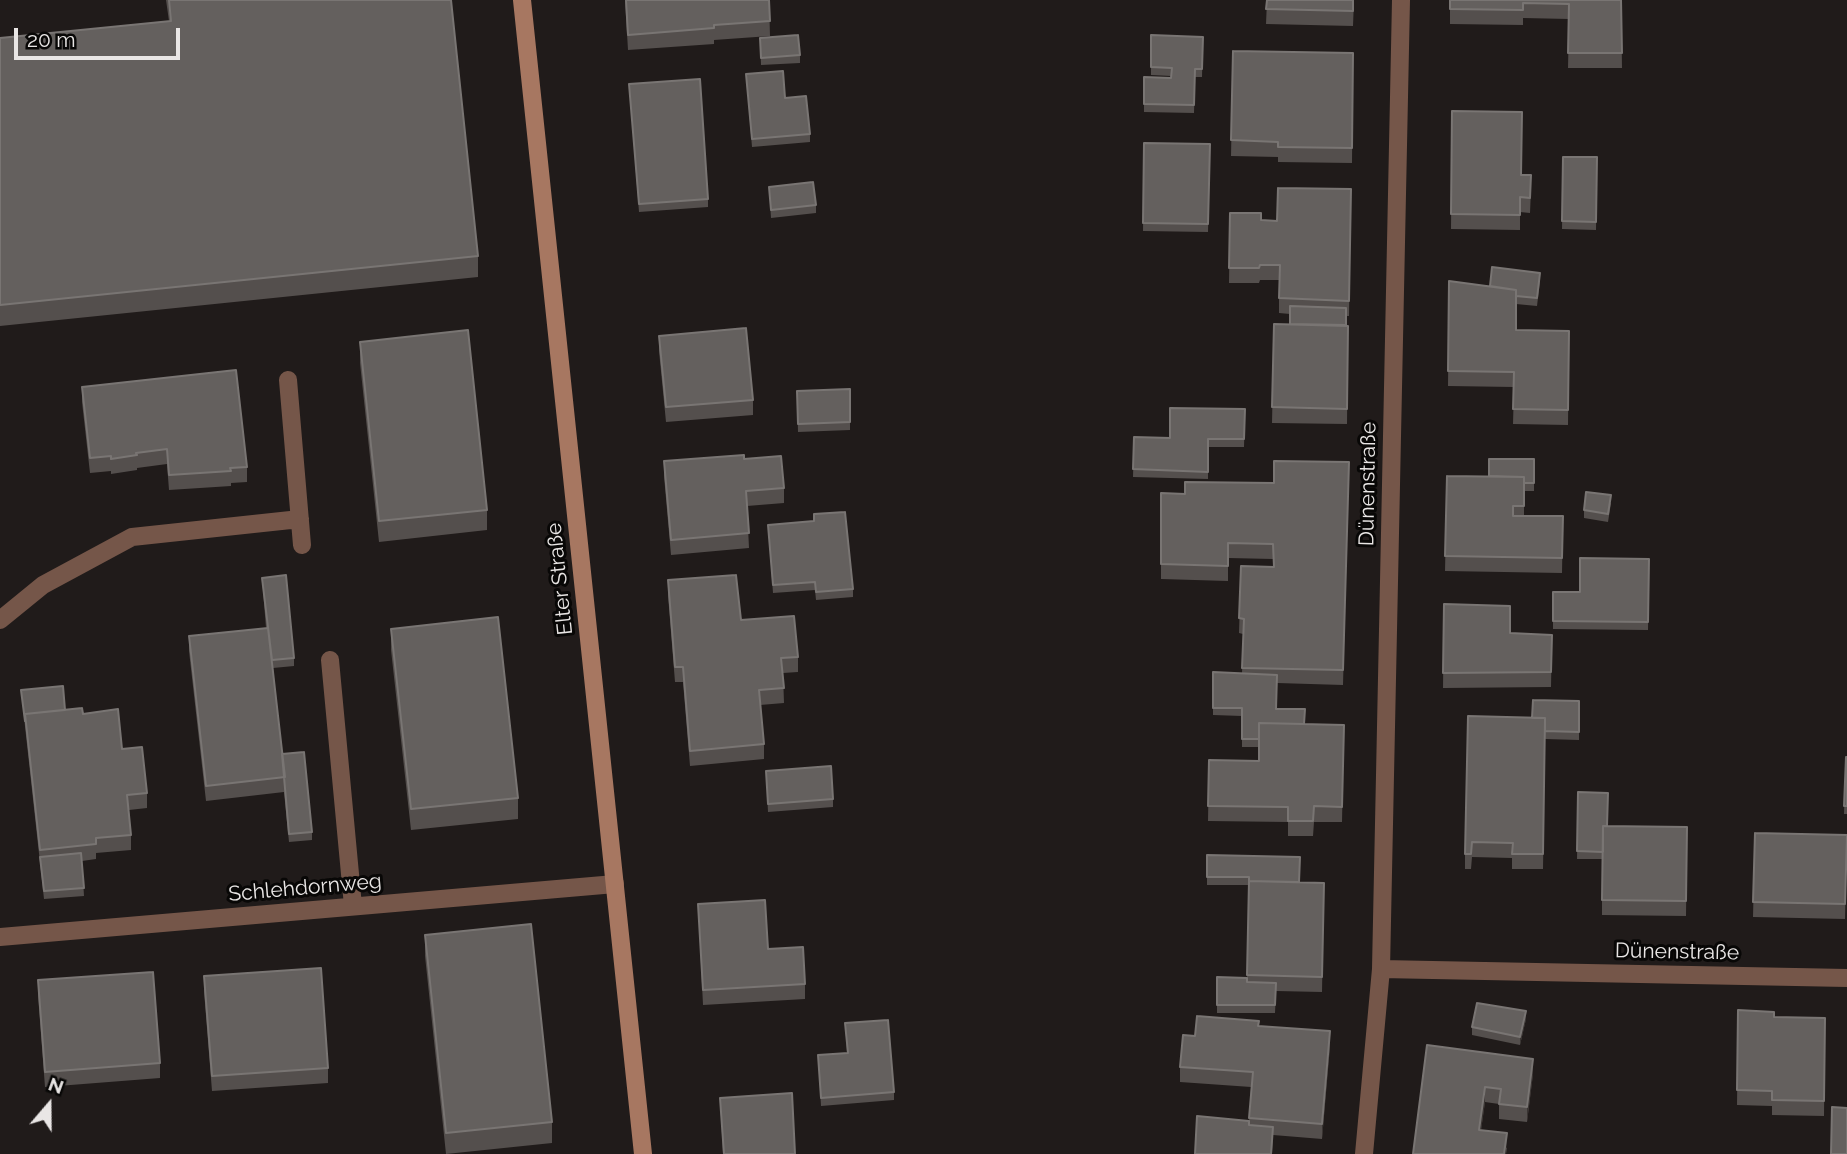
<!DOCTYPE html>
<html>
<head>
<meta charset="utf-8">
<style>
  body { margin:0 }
  #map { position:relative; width:1847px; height:1154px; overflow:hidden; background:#201b1a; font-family:Raleway,sans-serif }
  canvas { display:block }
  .north { position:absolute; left:14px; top:1070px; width:70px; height:70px; -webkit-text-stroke:5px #080706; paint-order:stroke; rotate:20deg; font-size:19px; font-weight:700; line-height:28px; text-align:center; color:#e9e6e5 }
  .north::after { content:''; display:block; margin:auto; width:24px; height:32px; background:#e9e6e5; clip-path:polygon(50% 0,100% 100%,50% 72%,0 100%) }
  .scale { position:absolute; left:14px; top:28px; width:166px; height:32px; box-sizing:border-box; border:4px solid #e9e6e5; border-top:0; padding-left:9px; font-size:21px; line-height:24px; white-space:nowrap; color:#e9e6e5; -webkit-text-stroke:5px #080706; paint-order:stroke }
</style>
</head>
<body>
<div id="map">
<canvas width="1847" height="1154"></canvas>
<div class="north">N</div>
<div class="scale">20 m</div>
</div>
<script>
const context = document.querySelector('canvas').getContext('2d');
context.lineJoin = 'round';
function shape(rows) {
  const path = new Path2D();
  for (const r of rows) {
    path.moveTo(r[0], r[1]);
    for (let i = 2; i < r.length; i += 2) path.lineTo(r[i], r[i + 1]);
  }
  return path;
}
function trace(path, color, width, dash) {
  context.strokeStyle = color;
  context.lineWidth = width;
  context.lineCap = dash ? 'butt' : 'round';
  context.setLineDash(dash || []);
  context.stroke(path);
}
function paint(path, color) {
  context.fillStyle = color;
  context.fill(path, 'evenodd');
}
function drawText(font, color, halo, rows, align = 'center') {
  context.font = font + ' Raleway,sans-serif';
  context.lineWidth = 6;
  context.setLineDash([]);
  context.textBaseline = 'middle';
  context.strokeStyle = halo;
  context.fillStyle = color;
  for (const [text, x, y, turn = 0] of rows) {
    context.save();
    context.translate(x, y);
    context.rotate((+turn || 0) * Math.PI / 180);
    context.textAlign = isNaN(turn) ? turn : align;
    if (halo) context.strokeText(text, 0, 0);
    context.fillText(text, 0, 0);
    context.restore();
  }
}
trace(shape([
  [288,380,302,545],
  [0,620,43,585,132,537,300,519],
  [330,660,353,906],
  [0,937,615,884],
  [1381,969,1847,978],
  [1364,1154,1381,969,1401,0]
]), '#755649', 18);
trace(shape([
  [522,0,643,1154]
]), '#a77761', 18);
paint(shape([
  [166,0,451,0,478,256,478,277,0,326,0,38,169,21],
  [625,0,769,0,770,36,714,40,714,44,628,50],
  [1267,0,1354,0,1353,26,1266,24],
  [1450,0,1621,0,1622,68,1568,68,1569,19,1523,18,1523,25,1450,24],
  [1151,35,1203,37,1202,77,1195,77,1194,113,1144,112,1144,77,1171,78,1171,76,1151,75],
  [760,38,800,55,800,63,761,65],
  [1233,51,1353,53,1352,163,1278,162,1278,157,1231,156],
  [746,74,785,98,810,134,810,142,752,147],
  [629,84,708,199,708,207,639,212],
  [1452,111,1521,175,1531,190,1530,213,1520,212,1520,230,1451,229],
  [1144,143,1210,144,1208,232,1143,231],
  [1563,157,1597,157,1596,230,1562,229],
  [769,187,816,205,816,213,771,218],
  [1351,189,1349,316,1346,316,1346,325,1348,326,1347,424,1272,423,1274,324,1290,324,1290,314,1279,313,1279,280,1260,280,1259,283,1229,283,1230,213,1261,220,1277,221],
  [1449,281,1490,286,1540,281,1537,306,1516,304,1516,330,1569,331,1568,425,1513,424,1514,387,1448,386],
  [659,336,753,400,753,415,666,422,659,351],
  [360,342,487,510,487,530,379,542,360,363],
  [82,387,247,467,247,482,231,483,231,486,169,490,167,464,137,468,137,470,111,474,111,471,90,473,82,402],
  [850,389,850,430,798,432,797,391],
  [1245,409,1244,447,1208,447,1208,479,1133,477,1134,437,1170,438],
  [744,459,784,488,784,503,747,506,749,548,671,555,664,476,664,461],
  [1534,459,1534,491,1524,491,1524,516,1563,516,1562,573,1445,571,1447,476,1489,476],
  [1349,462,1343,685,1277,683,1276,709,1305,724,1344,725,1342,822,1314,822,1313,836,1288,836,1288,822,1208,821,1209,760,1259,761,1259,747,1242,747,1242,716,1213,715,1213,672,1242,674,1243,634,1239,633,1241,566,1274,567,1273,559,1228,558,1228,581,1161,579,1161,493,1185,494,1274,483],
  [1611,503,1608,522,1584,518,1584,510],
  [768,525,853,589,853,597,816,600,815,590,773,593],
  [1649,559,1648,630,1553,629,1553,592,1580,592],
  [262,578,294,658,294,666,273,668,282,754,312,832,312,840,289,842,284,792,206,801,189,651,189,636,266,628],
  [668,580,741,620,798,657,798,672,783,673,784,703,760,705,764,744,764,759,690,766,683,682,675,682,668,595],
  [1444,604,1510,633,1552,635,1551,687,1443,688],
  [391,629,518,798,518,819,411,830,391,650],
  [21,690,65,710,83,714,122,749,147,793,147,808,129,810,131,835,131,850,96,853,96,859,82,861,84,896,44,899],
  [1579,701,1579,740,1545,739,1543,869,1512,869,1512,858,1472,857,1471,869,1465,869,1465,854,1532,718],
  [1846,757,1847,757,1847,814,1844,814],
  [766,771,833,799,833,807,768,812],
  [1578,792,1607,826,1687,827,1686,916,1602,915,1602,859,1577,859],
  [1755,833,1847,835,1845,919,1753,917],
  [1207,855,1299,882,1324,883,1322,992,1276,991,1275,1013,1217,1013,1217,977,1247,978,1249,885,1207,885],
  [698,904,805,984,805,999,703,1005],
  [425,935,552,1122,552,1143,446,1154,425,956],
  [204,976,328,1068,328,1083,212,1091,204,991],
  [38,980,160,1063,160,1078,45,1087,38,995],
  [1738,1010,1774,1017,1825,1018,1824,1116,1772,1115,1772,1106,1737,1105],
  [1526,1019,1520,1045,1472,1035,1472,1027],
  [845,1023,894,1092,894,1100,821,1106,818,1055,847,1053],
  [1259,1026,1330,1046,1322,1139,1273,1135,1272,1154,1195,1154,1249,1121,1251,1087,1180,1082,1180,1067,1195,1036],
  [1427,1045,1533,1074,1527,1122,1499,1119,1499,1104,1485,1102,1481,1130,1507,1148,1506,1154,1413,1154],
  [720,1098,795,1154,723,1154]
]), '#544f4d');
paint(shape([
  [1526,1011,1526,1019,1520,1045,1520,1037],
  [1330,1031,1330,1046,1322,1139,1322,1124],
  [1533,1059,1533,1074,1527,1122,1527,1107],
  [1485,1087,1485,1102,1479,1145,1479,1130],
  [1507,1133,1506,1154,1504,1154]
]), '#393432');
const building = shape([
  [169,0,451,0,478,256,0,305,0,38,171,21,169,0],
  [626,0,769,0,770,21,714,25,714,28,628,35,626,0],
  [1267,0,1353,0,1353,11,1266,9,1267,0],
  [1450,0,1621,0,1622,53,1568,53,1569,4,1523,3,1523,10,1450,9,1450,0],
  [798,35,800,55,761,58,760,38,798,35],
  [1151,35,1203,37,1202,69,1195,69,1194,105,1144,104,1144,77,1171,78,1172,68,1151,67,1151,35],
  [1233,51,1353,53,1352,148,1278,147,1278,142,1231,140,1233,51],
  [783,71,785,98,806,96,810,134,752,139,746,74,783,71],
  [700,79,708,199,639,204,629,84,700,79],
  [1452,111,1522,112,1521,175,1531,175,1530,198,1520,197,1520,215,1451,214,1452,111],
  [1144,143,1210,144,1208,224,1143,223,1144,143],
  [1563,157,1597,157,1596,222,1562,221,1563,157],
  [813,182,816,205,771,210,769,187,813,182],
  [1278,188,1351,189,1349,301,1279,298,1280,265,1260,265,1259,268,1229,268,1230,213,1261,213,1261,220,1277,221,1278,188],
  [1492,267,1540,273,1537,298,1516,296,1516,290,1490,286,1492,267],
  [1449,281,1516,290,1516,330,1569,331,1568,410,1513,409,1514,372,1448,371,1449,281],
  [1290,306,1346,308,1346,325,1290,324,1290,306],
  [1274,324,1348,326,1347,409,1272,407,1274,324],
  [746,328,753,400,666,407,659,336,746,328],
  [468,330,487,510,379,521,360,342,468,330],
  [236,370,247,467,230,468,231,471,169,475,167,449,136,453,137,455,111,459,111,456,90,458,82,387,236,370],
  [850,389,850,422,798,424,797,391,850,389],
  [1170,408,1245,409,1244,439,1208,439,1208,472,1133,469,1134,437,1170,438,1170,408],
  [744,455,744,459,781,456,784,488,746,491,749,533,671,540,664,461,744,455],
  [1489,459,1534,459,1534,483,1524,483,1524,477,1489,476,1489,459],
  [1274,461,1349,462,1343,670,1242,668,1244,619,1239,618,1241,566,1274,567,1273,544,1228,543,1228,566,1161,564,1161,493,1185,494,1185,482,1274,483,1274,461],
  [1447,476,1524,477,1524,506,1513,506,1513,516,1563,516,1562,558,1445,556,1447,476],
  [1586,492,1611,495,1608,514,1584,510,1586,492],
  [845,512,853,589,816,592,815,582,773,585,768,525,814,521,814,514,845,512],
  [1580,558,1649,559,1648,622,1553,621,1553,592,1580,592,1580,558],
  [286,575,294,658,272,660,262,578,286,575],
  [736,575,741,620,794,616,798,657,781,658,784,688,759,690,764,744,690,751,683,667,675,667,668,580,736,575],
  [1444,604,1510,606,1510,633,1552,635,1551,672,1443,673,1444,604],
  [498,617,518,798,411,809,391,629,498,617],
  [268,628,285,777,206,786,189,636,268,628],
  [1213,672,1277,675,1276,709,1305,709,1304,724,1259,723,1259,739,1242,739,1242,708,1213,708,1213,672],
  [63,686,65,710,25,714,25,721,21,690,63,686],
  [1533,700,1579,701,1579,732,1545,731,1545,718,1532,718,1533,700],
  [82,708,83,714,118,709,122,749,142,747,147,793,127,795,131,835,96,838,96,844,40,850,25,714,82,708],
  [1468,716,1545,718,1543,854,1512,854,1513,843,1472,842,1471,854,1465,854,1468,716],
  [1259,723,1344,725,1342,807,1314,806,1313,821,1288,821,1288,807,1208,806,1209,760,1259,761,1259,723],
  [304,752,312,832,289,834,282,754,304,752],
  [1846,757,1847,757,1847,806,1844,806,1846,757],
  [831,766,833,799,768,804,766,771,831,766],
  [1578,792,1608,793,1607,826,1603,826,1603,852,1577,851,1578,792],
  [1603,826,1687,827,1686,901,1602,900,1603,826],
  [1755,833,1847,835,1845,904,1753,902,1755,833],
  [81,853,84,888,44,891,40,857,81,853],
  [1207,855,1300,857,1299,882,1249,881,1249,884,1249,877,1207,877,1207,855],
  [1249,881,1324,883,1322,977,1247,975,1249,881],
  [765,900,768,949,803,947,805,984,703,990,698,904,765,900],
  [531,924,552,1122,446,1133,425,935,531,924],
  [321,968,328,1068,212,1076,204,976,321,968],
  [153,972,160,1063,45,1072,38,980,153,972],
  [1217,977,1247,978,1247,982,1276,983,1275,1005,1217,1005,1217,977],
  [1477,1003,1526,1011,1520,1037,1472,1027,1477,1003],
  [1738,1010,1774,1012,1774,1017,1825,1018,1824,1101,1772,1100,1772,1091,1737,1090,1738,1010],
  [1197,1016,1259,1021,1258,1026,1330,1031,1322,1124,1249,1118,1253,1072,1180,1067,1183,1035,1195,1036,1197,1016],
  [888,1020,894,1092,821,1098,818,1055,848,1053,845,1023,888,1020],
  [1427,1045,1533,1059,1527,1107,1499,1104,1501,1089,1485,1087,1479,1130,1507,1133,1504,1154,1413,1154,1427,1045],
  [792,1093,795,1154,724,1154,720,1098,792,1093],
  [1832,1107,1847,1108,1847,1154,1831,1154,1832,1107],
  [1197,1116,1249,1121,1249,1125,1273,1127,1271,1154,1195,1154,1197,1116]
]);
paint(building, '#64605e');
trace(building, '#797573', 2);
drawText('21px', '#e9e6e5', '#080706', [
  ["Dünenstraße",1368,484,-89],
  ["Elter Straße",560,579,-96],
  ["Schlehdornweg",305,888,-5],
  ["Dünenstraße",1677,952,1]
]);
</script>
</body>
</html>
